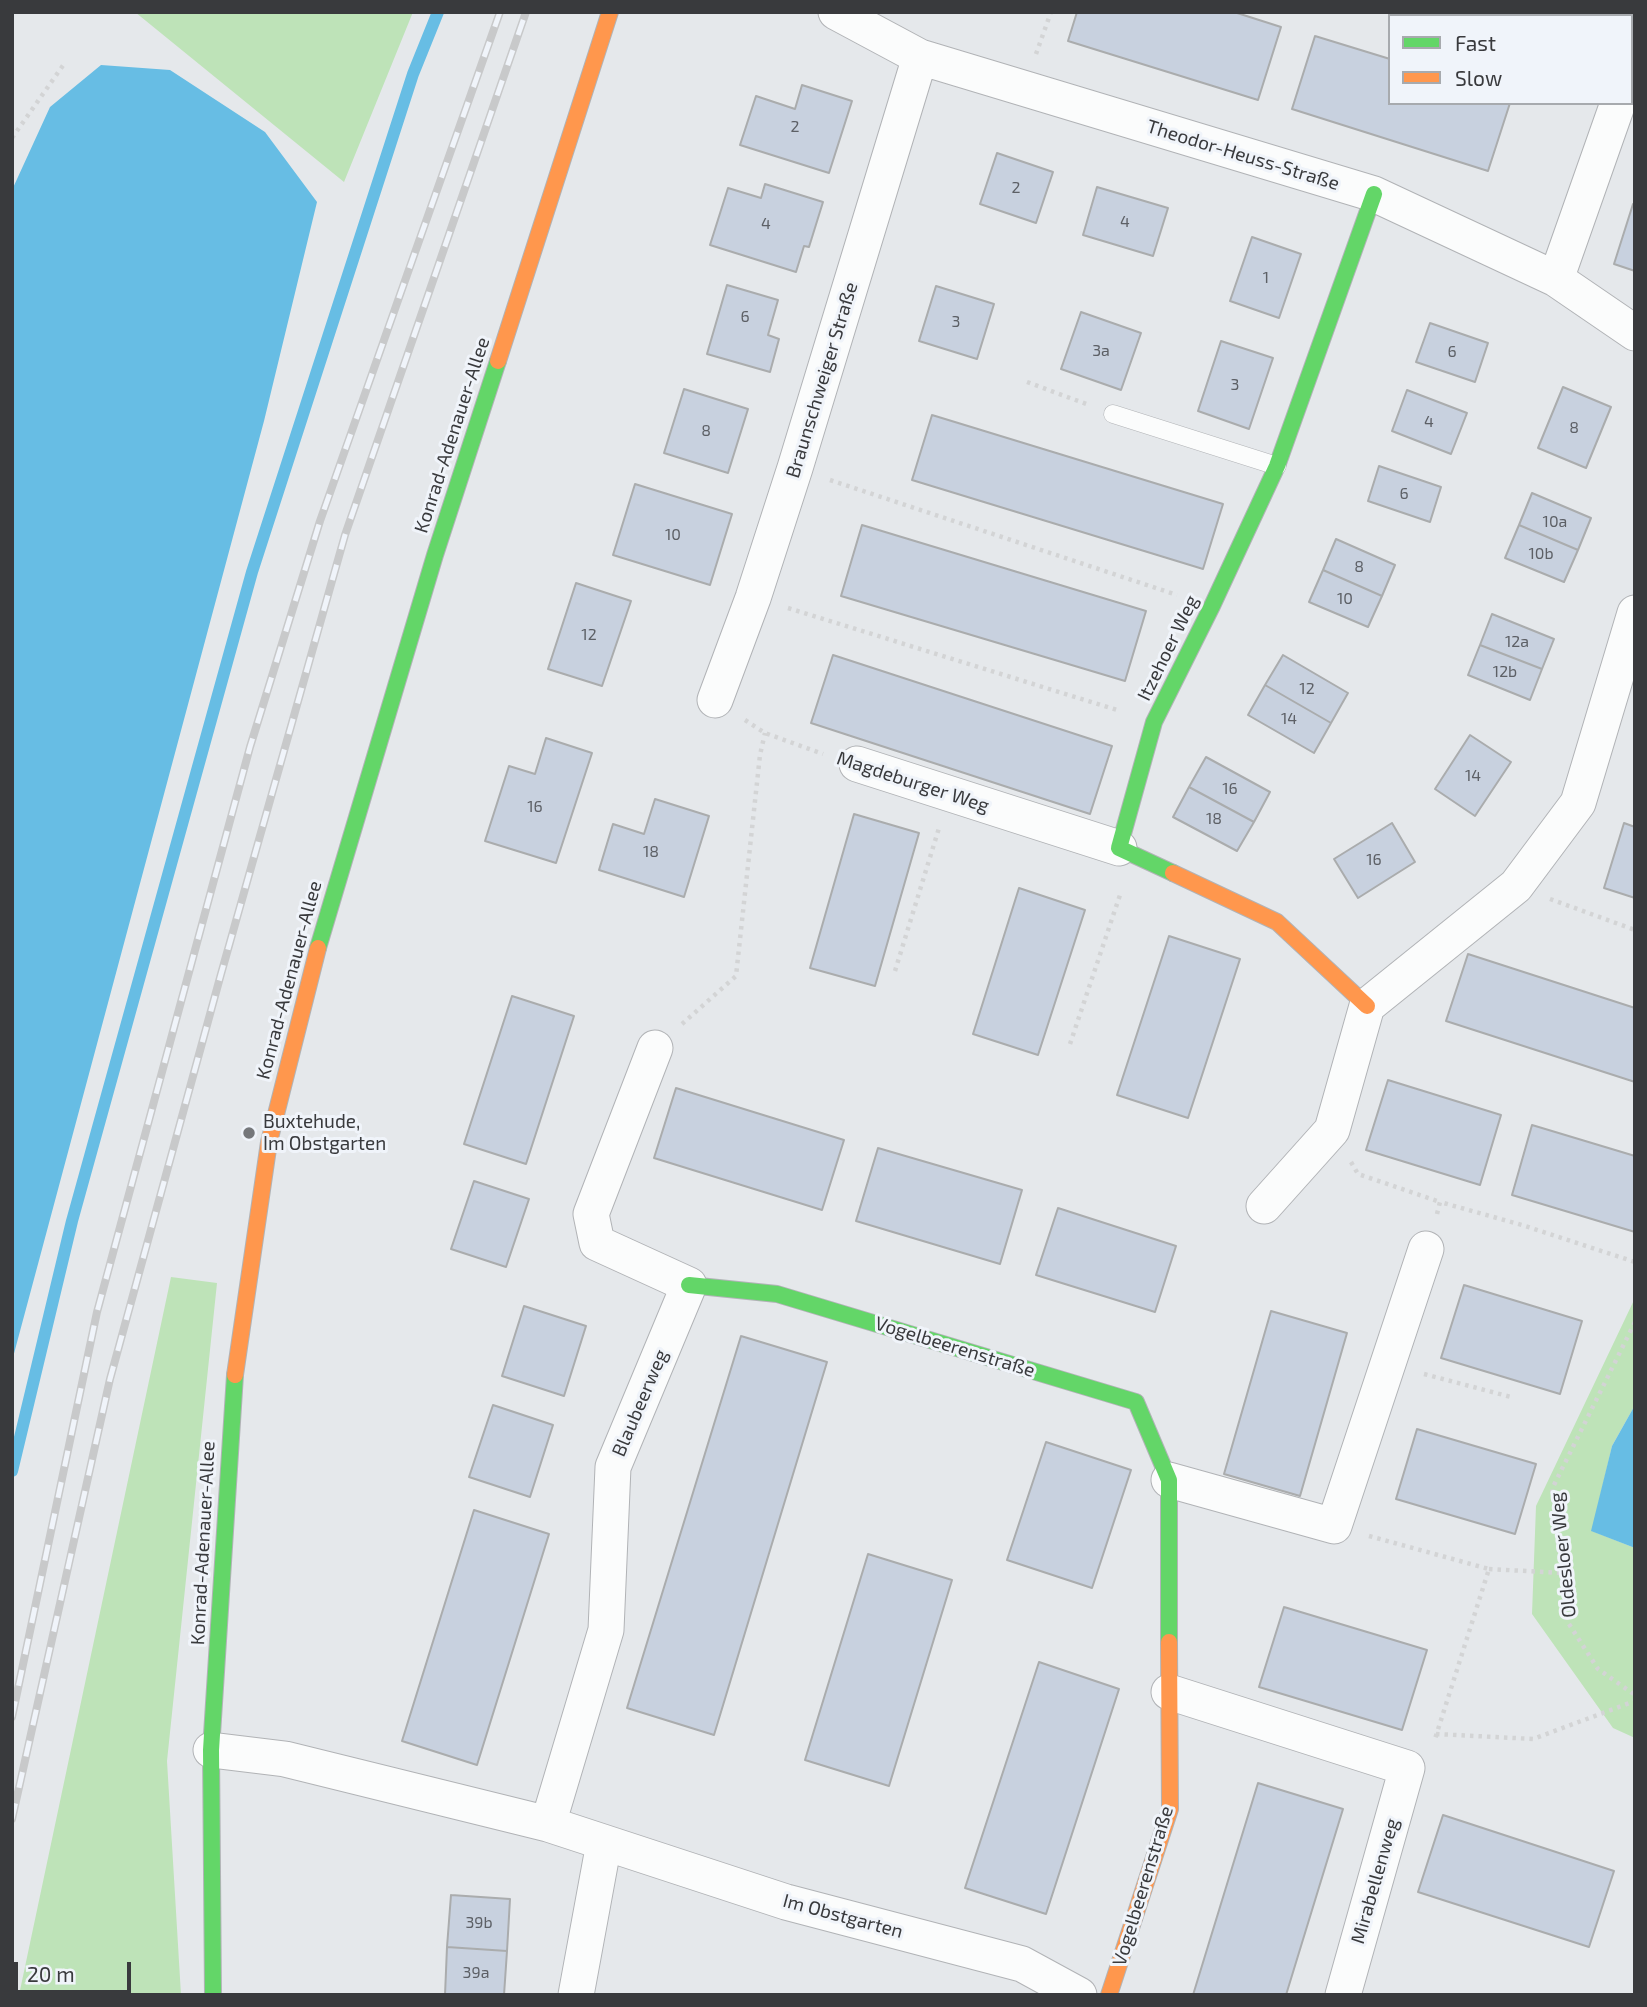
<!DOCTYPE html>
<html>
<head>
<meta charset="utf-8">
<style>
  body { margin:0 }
  #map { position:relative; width:1647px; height:2007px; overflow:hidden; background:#e5e8eb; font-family:"Exo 2",sans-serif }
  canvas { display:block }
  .frame { position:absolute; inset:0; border:14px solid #393a3d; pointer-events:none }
  .legend { position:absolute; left:1388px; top:14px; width:245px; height:91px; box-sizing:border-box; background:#f0f4fa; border:2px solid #a7aaae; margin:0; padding:9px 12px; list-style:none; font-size:21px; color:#393a3d }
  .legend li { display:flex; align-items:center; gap:14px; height:35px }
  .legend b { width:35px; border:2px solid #a7aaae }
  .scale { position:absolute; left:14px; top:1962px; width:117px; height:32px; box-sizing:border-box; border:4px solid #393a3d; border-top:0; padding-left:9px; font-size:21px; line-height:24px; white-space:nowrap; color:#393a3d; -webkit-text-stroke:5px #f0f4fa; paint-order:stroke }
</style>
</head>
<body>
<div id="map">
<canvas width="1647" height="2007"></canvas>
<div class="frame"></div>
<ul class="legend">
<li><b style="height:9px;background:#63d668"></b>Fast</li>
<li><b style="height:9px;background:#ff974d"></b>Slow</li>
</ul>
<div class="scale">20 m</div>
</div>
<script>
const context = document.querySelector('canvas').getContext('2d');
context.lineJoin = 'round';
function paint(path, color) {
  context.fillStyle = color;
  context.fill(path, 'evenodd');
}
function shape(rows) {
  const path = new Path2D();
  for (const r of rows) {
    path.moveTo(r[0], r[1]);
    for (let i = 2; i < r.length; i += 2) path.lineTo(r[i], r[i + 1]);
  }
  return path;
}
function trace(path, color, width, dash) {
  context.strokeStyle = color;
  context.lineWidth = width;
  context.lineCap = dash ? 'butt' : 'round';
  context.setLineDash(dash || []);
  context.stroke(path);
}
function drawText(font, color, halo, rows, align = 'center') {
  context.font = font + ' "Exo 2",sans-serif';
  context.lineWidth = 6;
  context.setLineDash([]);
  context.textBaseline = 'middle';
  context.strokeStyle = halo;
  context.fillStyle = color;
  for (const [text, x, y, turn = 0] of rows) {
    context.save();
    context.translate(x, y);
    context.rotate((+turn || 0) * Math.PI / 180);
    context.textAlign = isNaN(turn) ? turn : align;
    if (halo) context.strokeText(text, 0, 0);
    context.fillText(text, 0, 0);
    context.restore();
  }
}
paint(shape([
  [135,12,413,12,344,182],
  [171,1277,217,1283,167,1761,181,1995,19,1995],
  [1635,1298,1635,1405,1612,1446,1592,1531,1635,1548,1635,1738,1613,1728,1532,1614,1536,1506]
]), '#bee3b8');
paint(shape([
  [101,65,170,70,265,132,317,202,264,421,12,1361,12,190,50,107],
  [1635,1405,1635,1548,1591,1531,1612,1446]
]), '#67bde4');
trace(shape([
  [12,1471,72,1221,252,572,413,74,438,12]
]), '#67bde4', 12);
const building = shape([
  [1077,12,1234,12,1281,27,1258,100,1068,41,1077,12],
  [1315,36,1390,59,1390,103,1510,103,1488,171,1292,109,1315,36],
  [802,85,852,101,829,173,740,145,756,96,795,109,802,85],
  [997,153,1053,172,1036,223,980,204,997,153],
  [765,184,823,202,809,247,804,246,796,272,710,245,728,188,761,198,765,184],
  [1097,187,1168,208,1153,256,1083,235,1097,187],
  [1633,204,1635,205,1635,271,1614,264,1633,204],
  [1252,237,1301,254,1279,318,1230,301,1252,237],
  [727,285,778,300,768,335,779,339,770,372,707,354,727,285],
  [936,286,994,304,977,359,919,341,936,286],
  [1081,312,1141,333,1121,390,1061,369,1081,312],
  [1430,323,1488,343,1475,382,1416,362,1430,323],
  [1221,341,1273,358,1249,429,1198,411,1221,341],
  [1563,387,1611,407,1586,468,1538,448,1563,387],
  [684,389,748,409,728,473,664,453,684,389],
  [1407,390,1467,413,1451,454,1392,431,1407,390],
  [932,415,1223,504,1203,569,912,480,932,415],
  [1379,466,1441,487,1430,522,1368,501,1379,466],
  [635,484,732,514,710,585,613,555,635,484],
  [1532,493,1591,518,1578,550,1519,525,1532,493],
  [862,525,1146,611,1125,681,841,596,862,525],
  [1519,525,1578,550,1564,582,1505,558,1519,525],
  [1336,539,1395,565,1382,596,1323,570,1336,539],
  [1323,570,1382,596,1368,627,1309,602,1323,570],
  [576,583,631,601,602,686,548,669,576,583],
  [1492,614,1554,639,1542,669,1480,645,1492,614],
  [1480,645,1542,669,1530,700,1468,675,1480,645],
  [833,655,1112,746,1090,814,811,723,833,655],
  [1283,655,1348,693,1331,723,1265,685,1283,655],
  [1265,685,1331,723,1314,753,1248,715,1265,685],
  [1470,735,1511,762,1475,816,1435,789,1470,735],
  [546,738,592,753,556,863,485,841,509,766,535,774,546,738],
  [1206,757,1270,792,1254,822,1189,787,1206,757],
  [1189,787,1254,822,1237,851,1173,817,1189,787],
  [655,799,709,816,684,897,599,870,613,824,644,834,655,799],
  [854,814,919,833,875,986,810,968,854,814],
  [1392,823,1415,862,1358,898,1334,859,1392,823],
  [1624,823,1635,827,1635,898,1604,888,1624,823],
  [1019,888,1085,910,1038,1055,973,1034,1019,888],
  [1169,936,1240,959,1188,1118,1117,1095,1169,936],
  [1468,954,1635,1008,1635,1082,1446,1021,1468,954],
  [512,996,574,1016,526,1164,464,1144,512,996],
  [1388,1080,1501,1115,1480,1185,1366,1150,1388,1080],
  [676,1088,844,1140,822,1210,654,1158,676,1088],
  [1532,1125,1635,1156,1635,1232,1512,1195,1532,1125],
  [878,1148,1022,1190,1000,1264,856,1221,878,1148],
  [474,1181,529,1199,506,1267,451,1249,474,1181],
  [1058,1208,1176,1246,1155,1312,1036,1275,1058,1208],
  [1464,1285,1582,1321,1560,1394,1441,1358,1464,1285],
  [524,1306,586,1326,564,1396,502,1376,524,1306],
  [1271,1311,1347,1333,1300,1496,1224,1474,1271,1311],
  [741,1336,827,1362,714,1735,627,1708,741,1336],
  [493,1405,553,1425,530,1497,469,1477,493,1405],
  [1417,1429,1536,1464,1515,1534,1396,1499,1417,1429],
  [1046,1442,1131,1470,1092,1588,1007,1560,1046,1442],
  [474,1510,549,1534,477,1765,402,1741,474,1510],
  [868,1554,952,1580,889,1786,805,1760,868,1554],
  [1284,1607,1427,1650,1402,1730,1259,1687,1284,1607],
  [1039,1662,1119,1689,1046,1914,965,1888,1039,1662],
  [1258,1783,1343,1809,1286,1995,1193,1995,1258,1783],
  [1443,1815,1614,1871,1589,1947,1418,1892,1443,1815],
  [451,1895,510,1899,507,1951,447,1947,451,1895],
  [447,1947,507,1951,504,1995,445,1995,447,1947]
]);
paint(building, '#c8d1df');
trace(building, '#aaacad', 2);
const lane = shape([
  [1113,414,1277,466]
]);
const street = shape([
  [836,12,920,57,1374,194,1556,279,1635,333],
  [1631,67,1635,57],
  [1556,279,1618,103],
  [715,700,753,598,795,468,920,57],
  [857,764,1119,848],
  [1264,1206,1332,1130,1367,1006,1516,886,1578,803,1635,613],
  [1169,1480,1334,1526,1426,1249],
  [1169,1692,1407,1768,1343,1995],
  [211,1750,285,1759,548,1824,786,1902,1022,1964,1079,1995],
  [548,1824,606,1630,613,1467,689,1285,597,1243,591,1214,655,1048],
  [576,1995,604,1843]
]);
const fast = shape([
  [1173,873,1119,848,1154,722,1212,606,1277,466,1374,194],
  [318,948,435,555,498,361],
  [689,1285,777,1294,1136,1402,1169,1480,1169,1642],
  [213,1995,211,1750,235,1375]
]);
const slow = shape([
  [498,361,610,12],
  [1173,873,1277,922,1367,1006],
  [235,1375,269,1142,318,948],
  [1109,1995,1170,1809,1169,1642]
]);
trace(lane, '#b1b3b6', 19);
trace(street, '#b1b3b6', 37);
trace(fast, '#b1b3b6', 18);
trace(slow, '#b1b3b6', 18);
trace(shape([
  [1608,12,1611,16],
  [1036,54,1051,12],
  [12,138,64,64],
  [1027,382,1089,405],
  [830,480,1177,595],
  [788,608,1117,710],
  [745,720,765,733,823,754],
  [1550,899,1635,930],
  [895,971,939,828],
  [682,1024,736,976,760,755,765,733],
  [1070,1044,1121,892],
  [1351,1162,1358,1174,1440,1202],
  [1437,1214,1440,1202,1522,1225,1635,1262],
  [1635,1322,1552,1489,1567,1621,1598,1669,1635,1695],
  [1424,1374,1511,1397],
  [1369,1536,1489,1569,1434,1742],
  [1489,1569,1562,1573],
  [1436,1734,1533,1739,1635,1701]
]), '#d3d4d5', 4.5, [3.5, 5]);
trace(lane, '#fbfcfc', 18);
trace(street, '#fbfcfc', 35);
trace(fast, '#63d668', 16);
trace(slow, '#ff974d', 16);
const rail = shape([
  [12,1717,97,1312,250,747,320,521,500,12],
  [12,1819,110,1379,221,974,345,535,526,12]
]);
trace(rail, '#c8c9ca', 8);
trace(rail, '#f0f4fa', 5, [16]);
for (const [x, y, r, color] of [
  [249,1133,7,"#75777a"]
]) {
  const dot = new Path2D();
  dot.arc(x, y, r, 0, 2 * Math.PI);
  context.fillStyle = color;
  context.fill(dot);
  trace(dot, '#f0f4fa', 2.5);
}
drawText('16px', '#5d6066', null, [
  ["2",795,127],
  ["2",1016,188],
  ["4",1125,222],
  ["4",766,224],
  ["1",1266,278],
  ["6",745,317],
  ["3",956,322],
  ["3a",1101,351],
  ["6",1452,352],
  ["3",1235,385],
  ["4",1429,422],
  ["8",1574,428],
  ["8",706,431],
  ["6",1404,494],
  ["10a",1555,522],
  ["10",673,535],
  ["10b",1541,554],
  ["8",1359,567],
  ["10",1345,599],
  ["12",589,635],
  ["12a",1517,642],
  ["12b",1505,672],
  ["12",1307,689],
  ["14",1289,719],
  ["14",1473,776],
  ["16",1230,789],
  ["16",535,807],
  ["18",1214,819],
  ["18",651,852],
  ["16",1374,860],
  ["39b",479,1923],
  ["39a",476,1973]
]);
drawText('19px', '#393a3d', '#f0f4fa', [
  ["Theodor-Heuss-Straße",1243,155,17],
  ["Braunschweiger Straße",822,380,-73],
  ["Konrad-Adenauer-Allee",452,435,-72],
  ["Itzehoer Weg",1168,648,-64],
  ["Magdeburger Weg",913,782,18],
  ["Konrad-Adenauer-Allee",289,980,-75],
  ["Vogelbeerenstraße",955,1347,17],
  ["Blaubeerweg",640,1403,-67],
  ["Konrad-Adenauer-Allee",203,1543,-87],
  ["Oldesloer Weg",1563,1555,-96],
  ["Mirabellenweg",1375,1881,-74],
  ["Vogelbeerenstraße",1143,1886,-73],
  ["Im Obstgarten",843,1916,15]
]);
drawText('19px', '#393a3d', '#f0f4fa', [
  ["Buxtehude,",263,1122],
  ["Im Obstgarten",263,1144]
], 'left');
</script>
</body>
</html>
